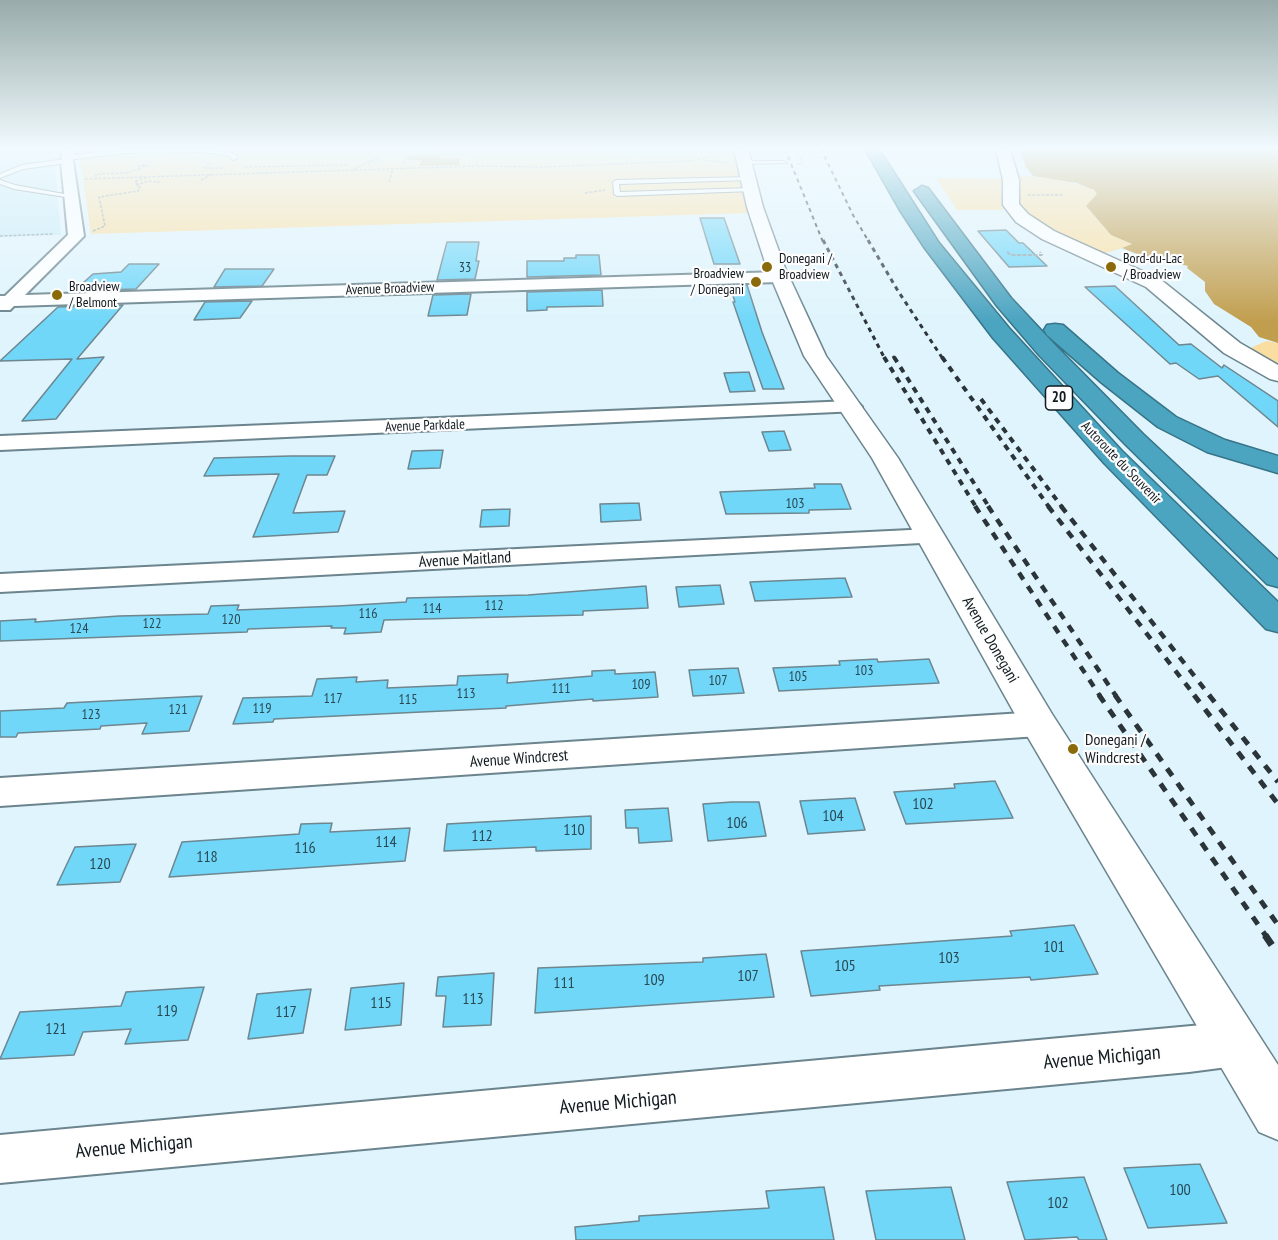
<!DOCTYPE html>
<html>
<head>
<meta charset="utf-8">
<style>
  body { margin:0 }
  canvas { display:block; background:#dff4fc }
</style>
</head>
<body>
<canvas width="1278" height="1240"></canvas>
<script>
const context = document.querySelector('canvas').getContext('2d');
context.lineJoin = 'round';
function paint(path, color) {
  context.fillStyle = color;
  context.fill(path, 'evenodd');
}
function shape(rows) {
  const path = new Path2D();
  for (const r of rows) {
    path.moveTo(r[0], r[1]);
    for (let i = 2; i < r.length; i += 2) path.lineTo(r[i], r[i + 1]);
  }
  return path;
}
function trace(path, color, width, dash) {
  context.strokeStyle = color;
  context.lineWidth = width;
  context.lineCap = dash ? 'butt' : 'round';
  context.setLineDash(dash || []);
  context.stroke(path);
}
function drawText(font, color, halo, rows, align = 'center') {
  context.font = font + ' "PT Sans Narrow",sans-serif';
  context.lineWidth = 4.5;
  context.setLineDash([]);
  context.textBaseline = 'middle';
  context.strokeStyle = halo;
  context.fillStyle = color;
  for (const [text, x, y, turn = 0] of rows) {
    context.save();
    context.translate(x, y);
    context.rotate((+turn || 0) * Math.PI / 180);
    context.textAlign = isNaN(turn) ? turn : align;
    if (halo) context.strokeText(text, 0, 0);
    context.fillText(text, 0, 0);
    context.restore();
  }
}
paint(shape([
  [631,149,730,149,735,153,630,154],
  [60,150,54,154,61,235,0,237,0,152]
]), '#c7eaf7');
paint(shape([
  [82,149,577,149,630,154,735,153,748,213,91,234,79,152],
  [1017,175,1058,179,1091,188,1097,194,1086,207,1111,235,1133,245,1102,254,1063,238,1033,220,1020,206],
  [936,178,1001,179,1001,203,1003,210,957,210],
  [1266,341,1278,343,1278,368,1246,350]
]), '#fadea1');
paint(shape([
  [1019,149,1278,149,1278,343,1259,337,1251,327,1214,304,1205,291,1205,282,1187,268,1188,266,1137,254,1122,248,1132,244,1111,235,1086,206,1097,194,1094,190,1077,183,1033,176,1026,167],
  [441,155,440,159,460,158,459,165,420,166,421,160,407,160,409,156]
]), '#c19e4e');
const building = shape([
  [700,218,724,218,740,264,714,264,700,218],
  [1006,230,1019,243,1023,243,1047,266,1009,267,978,231,1006,230],
  [447,242,479,242,476,261,479,261,475,279,437,280,447,242],
  [576,255,599,255,601,275,527,277,527,261,564,261,564,258,576,258,576,255],
  [129,264,159,264,136,289,74,291,93,274,121,272,129,264],
  [225,269,274,269,262,286,214,287,225,269],
  [747,285,762,332,784,389,763,389,733,302,735,302,730,286,747,285],
  [1115,286,1179,345,1191,344,1222,368,1224,365,1278,401,1278,427,1218,376,1199,379,1176,363,1170,364,1085,287,1115,286],
  [602,290,603,306,547,307,547,310,527,311,527,292,602,290],
  [471,294,467,315,428,316,433,295,471,294],
  [252,301,240,318,194,320,205,302,252,301],
  [123,305,77,359,104,357,56,419,22,421,72,359,0,361,58,307,123,305],
  [749,372,755,391,730,392,724,373,749,372],
  [784,431,791,450,769,451,762,432,784,431],
  [443,450,440,468,408,469,412,451,443,450],
  [291,456,335,456,327,475,307,475,293,513,345,511,338,532,253,537,279,474,204,476,214,458,291,456],
  [814,484,841,484,851,509,809,510,809,513,726,514,720,492,815,488,814,484],
  [639,503,641,520,601,522,600,504,639,503],
  [510,509,509,526,480,527,482,510,510,509],
  [845,578,852,597,755,601,750,582,845,578],
  [720,585,724,604,679,607,676,587,720,585],
  [646,586,648,608,583,611,583,615,384,620,381,632,344,634,346,628,331,628,332,626,248,629,247,632,0,641,0,621,36,619,35,622,119,616,208,614,211,606,239,605,237,610,338,606,406,602,407,598,528,595,646,586],
  [877,659,878,662,929,659,939,683,779,691,773,668,840,665,839,661,877,659],
  [738,668,744,693,693,696,689,670,738,668],
  [615,670,615,674,655,672,658,697,593,701,593,699,506,706,506,708,274,719,273,722,233,724,243,698,312,696,317,679,357,677,356,682,388,680,387,688,457,685,458,676,508,674,507,683,592,676,592,671,615,670],
  [202,696,189,731,142,734,147,723,101,726,100,729,18,733,16,737,0,737,0,711,64,708,67,703,202,696],
  [995,781,1013,818,906,824,894,792,955,788,954,784,995,781],
  [855,798,865,830,808,834,800,801,855,798],
  [732,802,759,802,766,836,708,841,703,804,732,802],
  [668,808,672,841,639,843,638,828,626,828,625,810,668,808],
  [591,816,591,849,536,851,536,847,444,851,447,824,591,816],
  [332,823,330,832,410,828,405,861,169,877,182,842,299,834,301,824,332,823],
  [136,844,120,882,57,885,75,847,136,844],
  [1074,925,1098,974,1031,980,1030,977,879,986,880,990,811,996,801,951,1012,936,1010,931,1074,925],
  [766,954,774,997,535,1013,538,968,703,962,703,958,766,954],
  [494,973,491,1025,443,1027,446,996,436,996,438,977,494,973],
  [404,983,401,1025,345,1030,351,988,404,983],
  [204,987,188,1040,125,1044,131,1029,83,1032,74,1055,0,1059,20,1012,121,1006,126,992,204,987],
  [311,989,303,1033,248,1039,257,994,311,989],
  [1200,1164,1227,1223,1148,1228,1124,1168,1200,1164],
  [1084,1177,1107,1240,1079,1240,1077,1237,1025,1240,1007,1182,1084,1177],
  [824,1187,834,1240,576,1240,575,1227,639,1221,639,1216,769,1208,766,1191,824,1187],
  [951,1187,965,1240,876,1240,866,1191,951,1187]
]);
paint(building, '#70d7f9');
trace(building, '#6d868f', 1.5);
const lane = shape([
  [125,149,223,150,236,155,237,159,232,160,231,157,222,154,200,152,125,153,68,160,70,161,67,163,23,169,0,178,0,174,22,165,66,159,64,158,67,156,125,149],
  [745,161,784,161,787,163,743,164,745,161],
  [748,177,750,180,619,184,620,192,751,188,753,191,617,196,614,194,613,182,616,180,748,177],
  [0,180,15,185,75,196,72,198,14,189,0,184,0,180]
]);
const street = shape([
  [63,149,75,149,73,161,84,236,25,295,779,272,787,277,779,282,14,306,10,310,0,310,0,296,5,296,68,235,61,161,63,149],
  [851,401,858,403,862,407,858,411,0,450,0,436,851,401],
  [931,529,940,532,944,537,940,542,0,592,0,574,931,529],
  [1039,712,1050,715,1055,724,1050,733,1039,736,0,806,0,778,1039,712],
  [1235,1022,1250,1029,1257,1044,1250,1059,1235,1066,1189,1072,0,1183,0,1135,1235,1022]
]);
const secondary = shape([
  [734,149,748,149,763,207,785,268,826,356,898,458,1052,714,1278,1065,1278,1140,1259,1132,1026,734,872,458,804,356,767,268,747,207,734,149],
  [996,149,1010,149,1019,180,1019,204,1028,214,1054,231,1160,279,1240,343,1278,365,1278,381,1270,379,1224,353,1146,287,1042,239,1016,222,1003,205,1003,180,996,149]
]);
const highway = shape([
  [865,149,879,149,939,243,1009,328,1122,451,1278,602,1278,632,1266,629,1104,463,993,338,924,247,901,212,865,149],
  [922,186,928,188,1011,298,1055,345,1143,434,1278,560,1278,587,1267,584,1125,444,1039,355,997,306,914,191,922,186],
  [1055,324,1063,325,1118,373,1176,417,1225,440,1278,456,1278,473,1207,452,1158,427,1102,383,1047,335,1044,330,1047,325,1055,324]
]);
trace(lane, '#6b848d', 2);
trace(street, '#6b848d', 4);
trace(secondary, '#6b848d', 3);
trace(highway, '#377487', 3);
trace(shape([
  [797,149,802,164,797,164],
  [703,160,728,163],
  [209,163,204,168,223,168],
  [368,163,378,160,376,156],
  [404,164,407,155,479,153],
  [144,165,149,166,137,167,139,166,144,165],
  [477,166,542,167,689,161,726,154],
  [245,167,348,165],
  [354,169,384,154,438,149],
  [96,177,96,174,126,173,142,168],
  [85,179,476,166,478,155,484,149],
  [201,180,213,174],
  [389,182,393,169],
  [136,185,149,181,160,182],
  [585,193,605,190],
  [1028,195,1063,195],
  [93,231,105,226,99,197,138,191,140,188,135,181,149,177],
  [0,236,53,234]
]), '#92a3a9', 1.5, [3, 1.5]);
trace(shape([
  [1007,252,1011,255,1042,255,1040,252]
]), '#92a3a9', 2, [4, 1.5]);
paint(lane, '#fff');
paint(street, '#fff');
paint(secondary, '#fff');
paint(highway, '#4ba4c0');
trace(shape([
  [785,149,823,242],
  [821,149,853,215,869,242]
]), '#2a3439', 2, [4, 4]);
trace(shape([
  [823,240,885,359],
  [868,240,898,291,943,359],
  [893,356,895,359]
]), '#2a3439', 3, [4.5, 4.5]);
trace(shape([
  [884,357,976,507],
  [894,357,989,507],
  [942,357,1049,507],
  [981,399,1062,507]
]), '#2a3439', 4, [6, 6]);
trace(shape([
  [975,506,1100,696],
  [988,506,1116,696],
  [1048,506,1195,696],
  [1061,506,1210,696]
]), '#2a3439', 4.5, [8, 8]);
trace(shape([
  [1099,695,1266,936],
  [1115,695,1278,925],
  [1194,695,1278,804],
  [1209,695,1278,782]
]), '#2a3439', 5, [9, 9]);
trace(shape([
  [1265,935,1278,954]
]), '#2a3439', 7, [12, 12]);
const sky = context.createLinearGradient(0, 0, 0, 322);
sky.addColorStop(0, '#98abaa');
sky.addColorStop(0.46, '#f1fafe');
sky.addColorStop(1, '#f1fafe00');
context.fillStyle = sky;
context.fillRect(0, 0, 1278, 322);
for (const [x, y, r, color] of [
  [767,267,6,"#8b6a0a"],
  [1111,267,6,"#8b6a0a"],
  [756,282,6,"#8b6a0a"],
  [57,295,6,"#8b6a0a"],
  [1073,749,6,"#8b6a0a"]
]) {
  const dot = new Path2D();
  dot.arc(x, y, r, 0, 2 * Math.PI);
  context.fillStyle = color;
  context.fill(dot);
  trace(dot, '#fdfdfd', 2);
}
drawText('14px', '#111a1e', '#fdfdfd', [
  ["Donegani /",779,259],
  ["Broadview",779,275],
  ["Bord-du-Lac",1123,259],
  ["/ Broadview",1123,275],
  ["Broadview",744,274,"right"],
  ["/ Donegani",744,290,"right"],
  ["Broadview",69,287],
  ["/ Belmont",69,303]
], 'left');
drawText('14px', '#294955', null, [
  ["33",465,268],
  ["103",795,504],
  ["112",494,606],
  ["114",432,609],
  ["116",368,614],
  ["120",231,620],
  ["122",152,624],
  ["124",79,629],
  ["103",864,671],
  ["105",798,677],
  ["107",718,681],
  ["109",641,685],
  ["111",561,689],
  ["113",466,694],
  ["117",333,699],
  ["115",408,700],
  ["119",262,709],
  ["121",178,710],
  ["123",91,715]
]);
drawText('14px', '#111a1e', '#fdfdfd', [
  ["Avenue Broadview",390,289,-2],
  ["Avenue Parkdale",425,426,-2],
  ["Autoroute du Souvenir",1121,463,46]
]);
for (const [x, y, w] of [
  [1059,398,27]
]) {
  const box = new Path2D();
  box.roundRect(x - w / 2, y - 12, w, 24, 4.5);
  context.fillStyle = '#fdfdfd';
  context.fill(box);
  trace(box, '#111a1e', 1.5);
}
drawText('bold 15px', '#111a1e', null, [
  ["20",1059,398]
]);
drawText('16px', '#111a1e', '#fdfdfd', [
  ["Avenue Maitland",465,560,-3],
  ["Avenue Donegani",990,640,60],
  ["Avenue Windcrest",519,759,-4]
]);
drawText('16px', '#111a1e', '#fdfdfd', [
  ["Donegani /",1085,740],
  ["Windcrest",1085,758]
], 'left');
drawText('16px', '#294955', null, [
  ["102",923,804],
  ["104",833,816],
  ["106",737,823],
  ["110",574,830],
  ["112",482,836],
  ["114",386,842],
  ["116",305,848],
  ["118",207,857],
  ["120",100,864],
  ["101",1054,947],
  ["103",949,958],
  ["105",845,966],
  ["107",748,976],
  ["109",654,980],
  ["111",564,983],
  ["113",473,999],
  ["115",381,1003],
  ["119",167,1011],
  ["117",286,1012],
  ["121",56,1029],
  ["100",1180,1190],
  ["102",1058,1203]
]);
drawText('20px', '#111a1e', '#fdfdfd', [
  ["Avenue Michigan",1102,1058,-5],
  ["Avenue Michigan",618,1103,-5],
  ["Avenue Michigan",134,1147,-5]
]);
</script>
</body>
</html>
